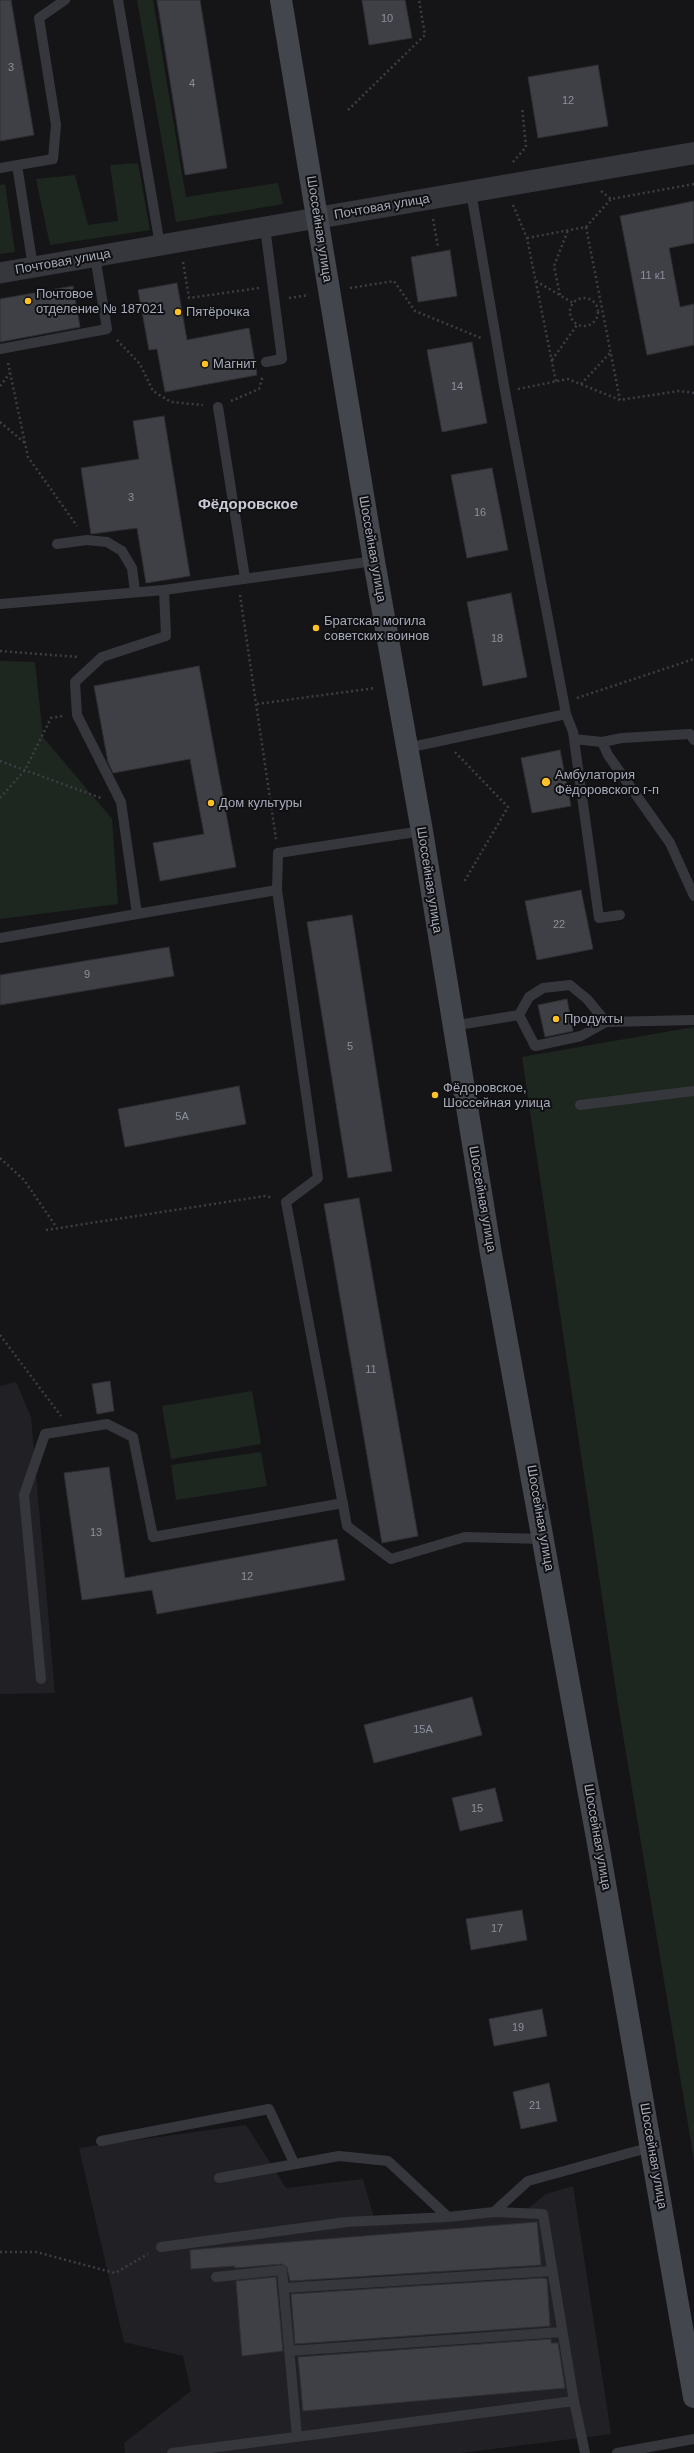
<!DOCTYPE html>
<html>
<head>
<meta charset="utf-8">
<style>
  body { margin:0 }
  canvas { display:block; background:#151518 }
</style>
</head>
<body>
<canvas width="694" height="2453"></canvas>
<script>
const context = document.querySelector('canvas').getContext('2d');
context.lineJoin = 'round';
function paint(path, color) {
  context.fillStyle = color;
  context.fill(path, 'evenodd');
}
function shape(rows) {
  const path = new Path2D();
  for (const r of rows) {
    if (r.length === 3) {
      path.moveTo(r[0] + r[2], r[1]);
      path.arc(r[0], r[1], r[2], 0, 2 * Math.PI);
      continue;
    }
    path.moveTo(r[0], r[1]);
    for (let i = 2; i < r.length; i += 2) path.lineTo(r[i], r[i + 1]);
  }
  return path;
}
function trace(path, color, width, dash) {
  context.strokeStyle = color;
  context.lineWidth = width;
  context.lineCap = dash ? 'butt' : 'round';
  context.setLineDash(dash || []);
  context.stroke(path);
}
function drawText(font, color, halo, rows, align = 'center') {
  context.font = font + ' Helvetica,sans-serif';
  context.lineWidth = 4;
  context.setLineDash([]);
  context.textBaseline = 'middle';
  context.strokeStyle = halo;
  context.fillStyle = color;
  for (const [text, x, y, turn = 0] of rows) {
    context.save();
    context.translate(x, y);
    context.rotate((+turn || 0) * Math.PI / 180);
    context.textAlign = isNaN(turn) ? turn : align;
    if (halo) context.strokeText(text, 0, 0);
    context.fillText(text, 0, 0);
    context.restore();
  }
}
paint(shape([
  [16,1382,31,1417,55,1693,0,1694,0,1386],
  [246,2125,286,2188,363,2179,374,2218,525,2211,546,2194,573,2186,611,2434,461,2453,125,2453,124,2443,191,2391,183,2356,124,2342,79,2148]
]), '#212125');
paint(shape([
  [137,0,153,0,186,197,278,183,283,204,176,222],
  [138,163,150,230,50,245,36,179,75,175,88,225,118,221,110,165],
  [5,184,15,252,0,254,0,185],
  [0,661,35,662,43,737,112,819,118,904,0,919],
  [694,1027,694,2160,619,1711,522,1057],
  [252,1391,261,1444,171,1459,162,1406],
  [261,1452,267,1486,176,1500,171,1465]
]), '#1d261f');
const building = shape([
  [0,0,11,0,34,135,0,141,0,0],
  [157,0,200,0,227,168,185,175,157,0],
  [362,0,405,0,412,38,369,45,362,0],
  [598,65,608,126,538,138,528,77,598,65],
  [694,201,694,243,669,248,680,307,694,304,694,345,647,355,620,216,694,201],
  [450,250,457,296,418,302,411,257,450,250],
  [177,283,187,340,249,328,257,375,165,392,157,349,149,350,138,290,177,283],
  [73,286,80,327,0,342,0,299,73,286],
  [472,342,487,423,442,432,427,350,472,342],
  [164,416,190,576,146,583,137,528,91,534,81,468,139,459,133,421,164,416],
  [492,468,508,550,467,558,451,475,492,468],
  [511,593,527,677,483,686,467,602,511,593],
  [199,666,236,867,160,881,153,843,204,834,190,759,113,773,108,762,94,686,199,666],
  [560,750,571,806,532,813,521,758,560,750],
  [581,890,593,949,537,960,525,901,581,890],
  [352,915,392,1171,348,1178,307,922,352,915],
  [169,947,174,976,0,1005,0,975,169,947],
  [567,999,573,1031,545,1037,538,1005,567,999],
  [239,1086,246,1124,125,1147,118,1109,239,1086],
  [359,1198,418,1536,382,1543,324,1204,359,1198],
  [110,1381,114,1411,97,1414,92,1384,110,1381],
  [109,1467,125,1578,337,1539,345,1580,157,1614,152,1590,82,1600,64,1473,109,1467],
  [472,1697,482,1735,374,1763,364,1725,472,1697],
  [495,1788,503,1821,460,1831,452,1798,495,1788],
  [522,1910,527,1940,471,1950,466,1919,522,1910],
  [542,2009,547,2036,494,2046,489,2019,542,2009],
  [549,2083,557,2121,521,2129,513,2092,549,2083],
  [537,2222,541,2265,290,2281,287,2267,282,2264,235,2268,235,2266,191,2269,190,2250,537,2222],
  [276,2277,283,2351,242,2356,236,2281,276,2277],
  [542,2278,547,2279,550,2326,295,2344,291,2294,542,2278],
  [551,2339,551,2343,558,2343,565,2388,303,2411,298,2357,551,2339]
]);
paint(building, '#3f4045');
trace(building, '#2f2f34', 1);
trace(shape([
  [348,110,425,35,419,0],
  [513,162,526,147,522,107],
  [601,191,611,199,694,184],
  [513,205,527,238,556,382],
  [433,219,438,247],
  [586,227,620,400],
  [527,238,586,227,611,199],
  [183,262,189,298,259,288],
  [536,281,573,303],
  [350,288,394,281,415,311,481,338],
  [560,295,554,266,568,230],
  [584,312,14],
  [289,298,309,295],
  [117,340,140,364,153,391,171,402,203,405],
  [552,360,577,325],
  [8,363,28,457,77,526],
  [581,384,611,352],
  [0,386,10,373],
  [518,389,568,379,620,400,679,391,694,393],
  [231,401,259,389,263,375],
  [0,422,25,443],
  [240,595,276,839],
  [0,651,79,657],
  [577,698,694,659],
  [257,704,375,688],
  [455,752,508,807,464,882],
  [0,761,101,798],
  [0,798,25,770,51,718,63,716],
  [0,1158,24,1180,57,1228],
  [46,1230,265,1196,273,1198],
  [0,1335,61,1416],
  [0,2252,36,2252,115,2273,148,2254]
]), '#3c3e44', 2.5, [2, 3]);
trace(shape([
  [118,0,160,245],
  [17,165,33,267],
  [0,168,53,159,56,125,39,18,65,0],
  [471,192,505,391,566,714,573,732,599,918,620,915],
  [265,227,282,359,266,362],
  [0,349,107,329,95,256],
  [218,407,245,578],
  [57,544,87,540,107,542,122,551,132,568,135,591],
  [164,590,166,636,102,657,75,682,77,715,121,802,137,914,277,890,278,853,422,831],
  [0,604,164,590,374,561],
  [574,739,602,742,622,738,690,734,694,740],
  [602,742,608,755,670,843,694,896],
  [407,748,566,714],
  [277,890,318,1178,286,1202,347,1526,391,1559,465,1537,544,1539],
  [0,938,137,914],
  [519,1015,529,997,543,988,570,985,587,999,606,1022],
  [452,1026,519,1015,535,1046,581,1036,606,1022,694,1020],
  [580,1105,694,1091],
  [41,1679,24,1495,45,1434,107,1424,133,1437,153,1537,343,1503],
  [101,2141,269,2109,294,2163],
  [219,2178,339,2156,388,2161,448,2217],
  [494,2212,528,2181,651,2147],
  [161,2247,346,2222,448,2217,494,2212,543,2214,574,2401,172,2453],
  [216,2277,282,2270,297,2437],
  [284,2288,552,2271],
  [289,2351,562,2332],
  [574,2401,585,2453],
  [617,2453,694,2439]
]), '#36373d', 10);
trace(shape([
  [0,273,317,218]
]), '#36373d', 21);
trace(shape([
  [317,218,694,153]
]), '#36373d', 22);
trace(shape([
  [281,0,374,561,422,831,491,1254,599,1849,694,2397]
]), '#44464d', 22);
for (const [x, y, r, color] of [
  [28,301,4,"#ffc126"],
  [178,312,4,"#ffc126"],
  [205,364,4,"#ffc126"],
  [316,628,4,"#ffc126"],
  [546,782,5,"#ffc126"],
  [211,803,4,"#ffc126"],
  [556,1019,4,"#ffc126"],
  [435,1095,4,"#ffc126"]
]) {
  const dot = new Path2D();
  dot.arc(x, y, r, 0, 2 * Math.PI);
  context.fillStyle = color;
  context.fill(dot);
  trace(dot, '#101013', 1.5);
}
drawText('11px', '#8c909c', null, [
  ["10",387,19],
  ["3",11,68],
  ["4",192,84],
  ["12",568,101],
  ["11 к1",653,276],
  ["14",457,387],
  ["3",131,498],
  ["16",480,513],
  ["18",497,639],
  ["22",559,925],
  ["9",87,975],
  ["5",350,1047],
  ["5А",182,1117],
  ["11",371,1370],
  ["13",96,1533],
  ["12",247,1577],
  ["15А",423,1730],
  ["15",477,1809],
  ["17",497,1929],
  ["19",518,2028],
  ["21",535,2106]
]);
drawText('13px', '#a6abb9', '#101013', [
  ["Почтовая улица",382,207,-10],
  ["Шоссейная улица",319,229,81],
  ["Почтовая улица",63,262,-10],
  ["Шоссейная улица",372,549,80],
  ["Шоссейная улица",429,880,81],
  ["Шоссейная улица",482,1199,80],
  ["Шоссейная улица",540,1518,80],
  ["Шоссейная улица",597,1837,80],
  ["Шоссейная улица",653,2156,80]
]);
drawText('13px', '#a6abb9', '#101013', [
  ["Почтовое",36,294],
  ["отделение № 187021",36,309],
  ["Пятёрочка",186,312],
  ["Магнит",213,364],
  ["Братская могила",324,621],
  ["советских воинов",324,636],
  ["Амбулатория",555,775],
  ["Фёдоровского г-п",555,790],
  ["Дом культуры",219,803],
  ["Продукты",564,1019],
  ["Фёдоровское,",443,1088],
  ["Шоссейная улица",443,1103]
], 'left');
drawText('bold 15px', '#c8cad4', '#101013', [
  ["Фёдоровское",248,505]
]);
</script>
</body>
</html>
